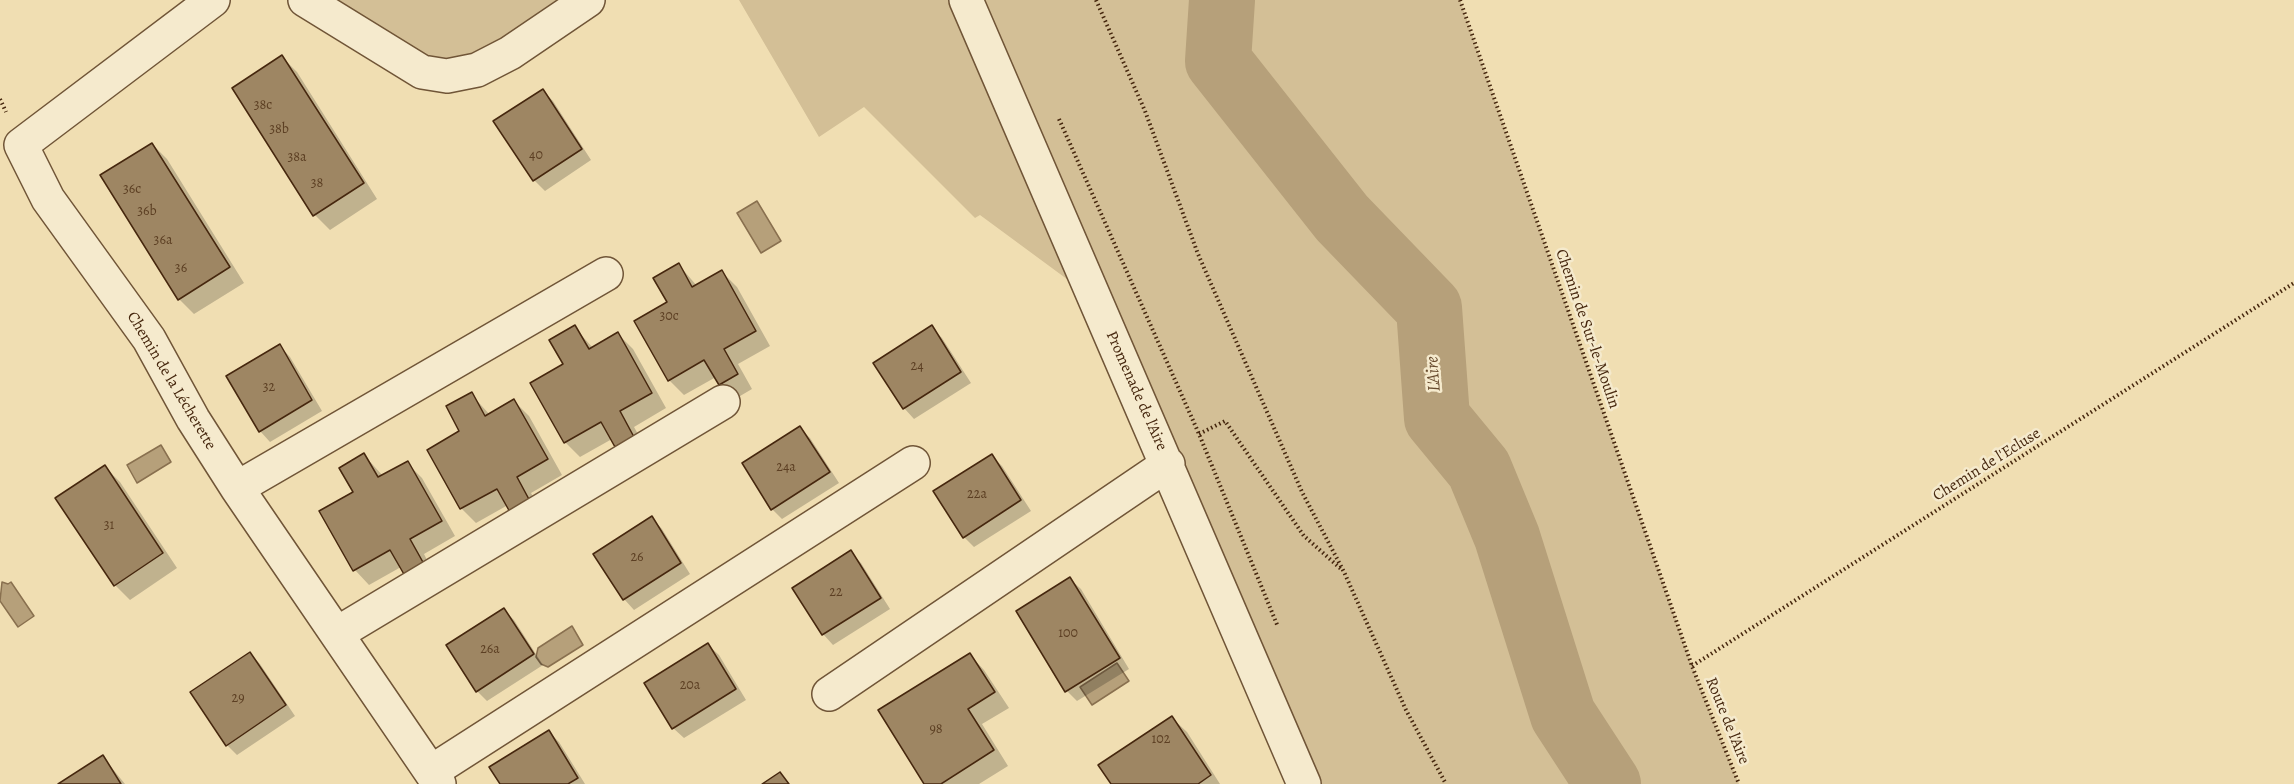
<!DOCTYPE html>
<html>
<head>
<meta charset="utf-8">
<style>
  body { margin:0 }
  canvas { display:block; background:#f0deb2 }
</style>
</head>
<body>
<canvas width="2294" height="784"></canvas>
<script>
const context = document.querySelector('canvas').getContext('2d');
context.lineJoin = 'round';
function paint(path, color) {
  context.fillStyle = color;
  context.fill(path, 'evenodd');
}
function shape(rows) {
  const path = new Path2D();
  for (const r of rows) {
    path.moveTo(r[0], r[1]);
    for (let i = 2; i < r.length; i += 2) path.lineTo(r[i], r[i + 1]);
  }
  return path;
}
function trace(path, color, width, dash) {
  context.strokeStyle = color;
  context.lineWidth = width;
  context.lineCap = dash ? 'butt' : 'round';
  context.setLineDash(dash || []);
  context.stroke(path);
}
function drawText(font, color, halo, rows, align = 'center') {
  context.font = font + ' Alegreya,serif';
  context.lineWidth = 5;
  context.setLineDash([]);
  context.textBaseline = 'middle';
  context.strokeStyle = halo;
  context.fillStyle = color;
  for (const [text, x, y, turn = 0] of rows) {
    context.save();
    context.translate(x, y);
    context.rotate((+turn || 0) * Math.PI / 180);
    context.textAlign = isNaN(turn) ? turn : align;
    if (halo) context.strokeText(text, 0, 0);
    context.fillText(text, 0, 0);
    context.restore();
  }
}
paint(shape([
  [324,0,562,0,479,54,452,63,413,54],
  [739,0,951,0,1075,285,980,215,975,218,864,107,819,137],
  [974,0,1460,0,1692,666,1739,784,1315,784]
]), '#d3bf96');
const water = shape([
  [757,201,781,241,761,253,737,213,757,201],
  [161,445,171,462,137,483,127,465,161,445],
  [2,582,8,584,11,582,34,616,18,627,0,601,2,582],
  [572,626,583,645,548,667,541,664,536,657,538,648,572,626],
  [1117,663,1129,681,1092,705,1080,687,1117,663]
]);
paint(water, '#b6a07a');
trace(water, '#89704f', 1.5);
paint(shape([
  [282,57,297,72,377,199,330,230,315,215],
  [543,91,553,101,591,160,545,191,534,180,495,122],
  [152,144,167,159,244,283,194,314,179,299],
  [679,265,697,286,722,272,737,287,770,346,738,364,752,389,735,399,716,377,684,395,669,380,669,303],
  [574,327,593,348,618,334,633,349,666,408,634,427,648,452,631,461,612,439,580,457,565,442,565,365],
  [931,327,942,338,971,383,914,419,904,408,875,363],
  [280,346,290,357,322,411,270,442,260,431],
  [471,394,490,415,514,401,529,416,562,475,531,493,545,518,508,505,476,523,461,508,429,450,461,431],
  [800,428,810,438,839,483,782,519,772,509],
  [364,455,383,476,407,463,422,478,455,536,424,554,437,580,401,567,369,585,355,570,321,512,355,493],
  [991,455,1002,466,1031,511,974,547,964,537],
  [105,467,120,482,177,568,130,600,115,585],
  [652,518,662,529,690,574,634,610,624,599],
  [850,552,861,563,890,609,833,645,823,634],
  [1070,579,1081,589,1129,669,1077,701,1067,691],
  [504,610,514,620,543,665,487,701,477,691],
  [708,645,719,655,746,700,684,738,673,728],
  [250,653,260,664,295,716,237,755,227,745],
  [970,655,984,670,1009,708,982,724,1008,766,979,784,926,784],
  [1172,718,1187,732,1220,784,1113,784],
  [549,732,559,742,585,784,502,784],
  [103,757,125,784,61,784]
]), '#0003');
trace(shape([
  [1222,0,1218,61,1342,218,1429,308,1437,418,1479,469,1507,537,1563,715,1608,784]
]), '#b6a07a', 66);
const building = shape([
  [282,55,364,183,313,216,232,88,282,55],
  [543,89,582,149,533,181,493,121,543,89],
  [152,143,230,267,178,300,100,175,152,143],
  [679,263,692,287,722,270,756,331,724,349,738,374,719,385,704,360,668,381,634,321,667,302,653,278,679,263],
  [575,325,589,349,618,332,652,393,620,411,634,437,615,447,601,422,564,443,530,383,563,364,549,340,575,325],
  [932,325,961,372,903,409,873,363,932,325],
  [280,344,312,400,259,432,226,376,280,344],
  [472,392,485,416,514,399,548,459,517,477,531,503,511,514,497,489,460,509,427,450,459,431,446,406,472,392],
  [800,426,830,472,771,510,742,463,800,426],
  [364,453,378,477,408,461,442,521,410,539,424,564,405,576,390,550,353,571,319,511,353,492,339,468,364,453],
  [992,454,1021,500,963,538,933,491,992,454],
  [105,465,163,553,114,586,55,498,105,465],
  [652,516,681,563,623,600,593,554,652,516],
  [851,550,881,598,822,635,792,588,851,550],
  [1070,577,1120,658,1065,692,1016,611,1070,577],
  [504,608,534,654,476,692,446,645,504,608],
  [708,643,736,689,672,729,644,683,708,643],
  [250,652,286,705,226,746,190,692,250,652],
  [970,653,995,692,968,709,994,750,941,784,924,784,878,710,970,653],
  [1172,716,1211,775,1198,784,1111,784,1098,765,1172,716],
  [549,730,578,778,568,784,500,784,489,767,549,730],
  [103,755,121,784,58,784,103,755],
  [780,772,789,784,762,784,780,772]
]);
paint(building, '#9e8663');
trace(building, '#46270e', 1.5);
const minor = shape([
  [213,0,21,145,48,199,149,339,193,419,237,488,439,784],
  [305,0,422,72,447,76,477,70,510,53,588,0],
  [966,0,1304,784],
  [237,488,606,274],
  [338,633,723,402],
  [829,694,1168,464],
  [431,772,913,463]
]);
trace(minor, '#705537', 36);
trace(shape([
  [1096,0,1145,111,1198,254,1302,492,1344,572,1406,710,1446,784],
  [1460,0,1692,666,1739,784],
  [0,99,6,112],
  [1059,119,1199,434,1278,627],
  [1199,434,1225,421,1304,536,1342,570],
  [1692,666,2294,283]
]), '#46270e', 4, [1.5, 3]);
trace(minor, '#f5eacd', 33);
drawText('14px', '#5c3f23', null, [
  ["38c",263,106],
  ["38b",279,130],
  ["40",536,156],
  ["38a",297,158],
  ["38",317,184],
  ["36c",132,190],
  ["36b",147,212],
  ["36a",163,241],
  ["36",181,269],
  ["30c",669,317],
  ["24",917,367],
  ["32",269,388],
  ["24a",786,468],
  ["22a",977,495],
  ["31",109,526],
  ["26",637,558],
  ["22",836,593],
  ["100",1068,634],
  ["26a",490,650],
  ["20a",690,686],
  ["29",238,699],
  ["98",936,730],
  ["102",1161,740]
]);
drawText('16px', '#46270e', '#f5eacd', [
  ["Chemin de Sur-le-Moulin",1587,329,71],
  ["Chemin de la Lécherette",171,381,59],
  ["Promenade de l'Aire",1136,391,66],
  ["Chemin de l'Ecluse",1987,465,-32],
  ["Route de l'Aire",1727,721,68]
]);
drawText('italic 18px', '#684b2e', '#f5eacd', [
  ["L'Aire",1434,374,-94]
]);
</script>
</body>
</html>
